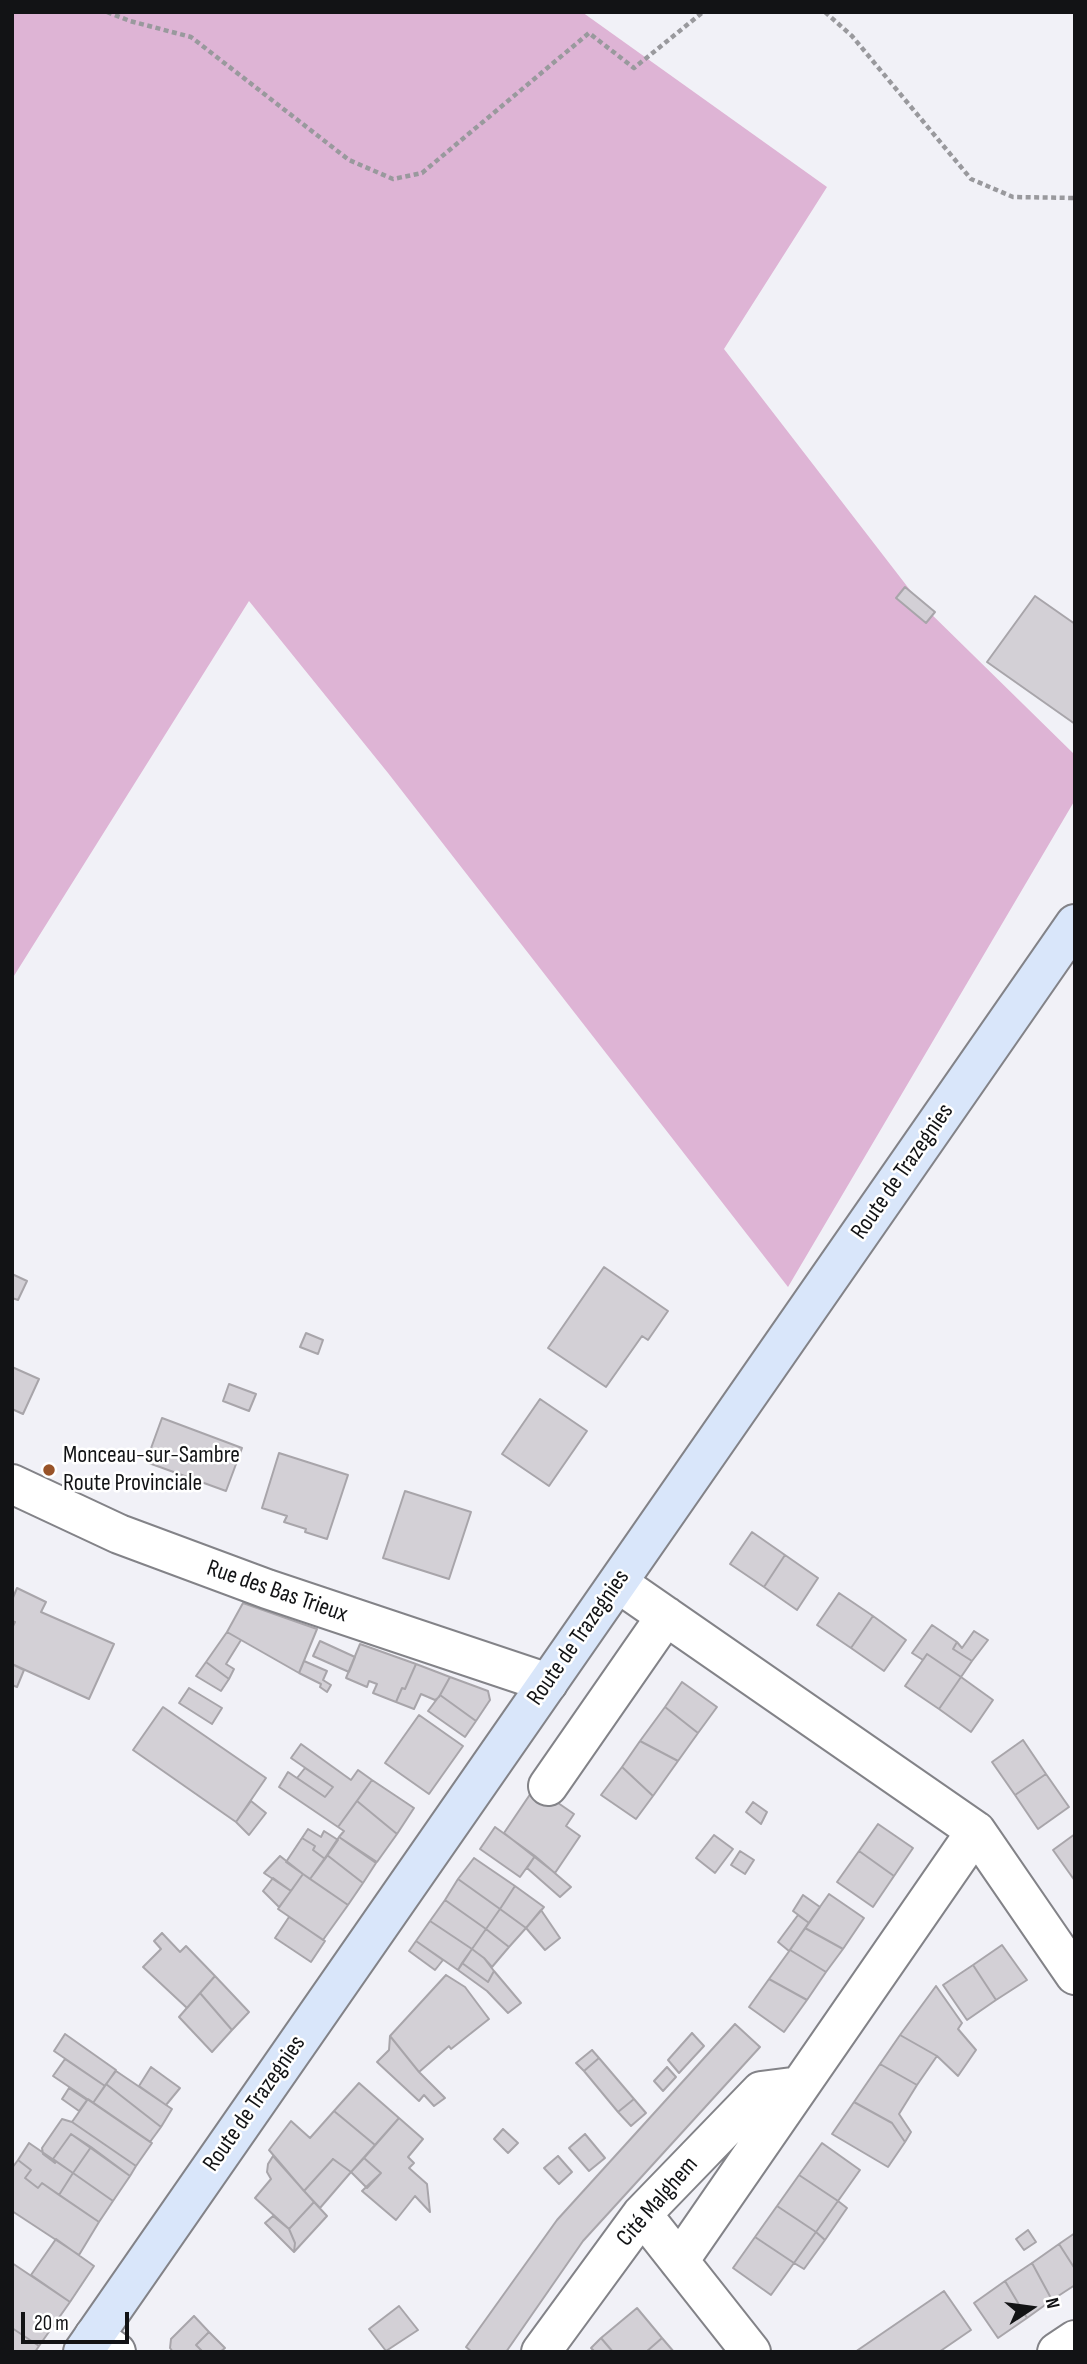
<!DOCTYPE html>
<html>
<head>
<meta charset="utf-8">
<style>
  body { margin:0 }
  #map { position:relative; width:1087px; height:2364px; overflow:hidden; background:#f1f1f7; font-family:"Sofia Sans Condensed",sans-serif }
  canvas { display:block }
  .frame { position:absolute; inset:0; border:14px solid #121315; pointer-events:none }
  .north { position:absolute; left:996px; top:2273px; width:70px; height:70px; -webkit-text-stroke:5px #fff; paint-order:stroke; rotate:77deg; font-size:19px; font-weight:700; line-height:28px; text-align:center; color:#121315 }
  .north::after { content:''; display:block; margin:auto; width:24px; height:32px; background:#121315; clip-path:polygon(50% 0,100% 100%,50% 72%,0 100%) }
  .scale { position:absolute; left:21px; top:2312px; width:108px; height:32px; box-sizing:border-box; border:4px solid #121315; border-top:0; padding-left:9px; font-size:21px; line-height:24px; white-space:nowrap; color:#121315; -webkit-text-stroke:5px #fff; paint-order:stroke }
</style>
</head>
<body>
<div id="map">
<canvas width="1087" height="2364"></canvas>
<div class="frame"></div>
<div class="north">N</div>
<div class="scale">20 m</div>
</div>
<script>
const context = document.querySelector('canvas').getContext('2d');
context.lineJoin = 'round';
function paint(path, color) {
  context.fillStyle = color;
  context.fill(path, 'evenodd');
}
function shape(rows) {
  const path = new Path2D();
  for (const r of rows) {
    path.moveTo(r[0], r[1]);
    for (let i = 2; i < r.length; i += 2) path.lineTo(r[i], r[i + 1]);
  }
  return path;
}
function trace(path, color, width, dash) {
  context.strokeStyle = color;
  context.lineWidth = width;
  context.lineCap = dash ? 'butt' : 'round';
  context.setLineDash(dash || []);
  context.stroke(path);
}
function drawText(font, color, halo, rows, align = 'center') {
  context.font = font + ' "Sofia Sans Condensed",sans-serif';
  context.lineWidth = 5;
  context.setLineDash([]);
  context.textBaseline = 'middle';
  context.strokeStyle = halo;
  context.fillStyle = color;
  for (const [text, x, y, turn = 0] of rows) {
    context.save();
    context.translate(x, y);
    context.rotate((+turn || 0) * Math.PI / 180);
    context.textAlign = isNaN(turn) ? turn : align;
    if (halo) context.strokeText(text, 0, 0);
    context.fillText(text, 0, 0);
    context.restore();
  }
}
paint(shape([
  [12,12,582,12,827,187,724,349,920,603,1075,755,1075,800,788,1287,388,773,249,601,12,979]
]), '#deb4d5');
const building = shape([
  [905,587,935,612,926,623,896,598,905,587],
  [1035,596,1075,624,1075,724,987,662,1035,596],
  [604,1267,668,1311,648,1340,642,1336,606,1387,548,1348,604,1267],
  [12,1274,27,1281,18,1300,12,1298,12,1274],
  [306,1333,323,1340,318,1354,300,1347,306,1333],
  [12,1367,39,1379,23,1414,12,1409,12,1367],
  [229,1384,256,1394,249,1411,223,1401,229,1384],
  [540,1399,587,1431,549,1486,502,1454,540,1399],
  [162,1418,242,1448,226,1491,146,1462,162,1418],
  [279,1453,348,1475,327,1539,305,1532,306,1529,284,1522,287,1516,262,1508,279,1453],
  [405,1491,471,1512,449,1579,383,1558,405,1491],
  [752,1532,785,1555,764,1587,730,1564,752,1532],
  [785,1555,818,1578,797,1610,764,1587,785,1555],
  [17,1588,46,1602,41,1612,114,1644,89,1699,12,1664,12,1628,15,1622,12,1621,12,1600,17,1588],
  [839,1593,873,1616,851,1648,817,1625,839,1593],
  [243,1603,317,1629,299,1673,227,1632,243,1603],
  [873,1616,906,1640,884,1671,851,1648,873,1616],
  [932,1625,957,1642,953,1649,972,1661,961,1677,927,1654,923,1660,912,1653,932,1625],
  [974,1631,988,1640,972,1661,953,1649,957,1642,962,1648,974,1631],
  [227,1632,241,1640,226,1664,234,1669,229,1679,206,1662,227,1632],
  [320,1641,355,1657,349,1672,313,1656,320,1641],
  [360,1644,416,1664,405,1689,402,1688,396,1702,373,1693,377,1684,369,1681,367,1687,346,1678,360,1644],
  [927,1654,961,1677,939,1709,905,1686,927,1654],
  [304,1661,327,1671,323,1680,331,1685,327,1692,320,1687,321,1684,299,1673,304,1661],
  [206,1662,229,1679,221,1691,196,1676,206,1662],
  [12,1664,24,1670,17,1687,12,1685,12,1664],
  [416,1664,450,1677,439,1697,435,1700,421,1694,414,1709,396,1702,402,1688,405,1689,416,1664],
  [450,1677,488,1691,490,1700,476,1721,440,1695,450,1677],
  [961,1677,993,1700,971,1732,939,1709,961,1677],
  [682,1682,717,1707,698,1733,665,1707,682,1682],
  [189,1688,222,1708,212,1724,179,1703,189,1688],
  [440,1695,476,1721,465,1737,428,1711,440,1695],
  [163,1707,266,1778,236,1822,133,1750,163,1707],
  [665,1707,698,1733,678,1761,640,1741,665,1707],
  [419,1715,463,1746,429,1794,385,1763,419,1715],
  [1023,1740,1046,1774,1015,1795,992,1762,1023,1740],
  [640,1741,678,1761,653,1796,622,1767,640,1741],
  [301,1744,351,1780,358,1770,372,1780,338,1827,279,1787,288,1772,325,1797,333,1787,291,1758,301,1744],
  [622,1767,653,1796,636,1819,601,1795,622,1767],
  [305,1768,333,1787,325,1797,297,1778,305,1768],
  [1046,1774,1069,1807,1038,1829,1015,1795,1046,1774],
  [372,1780,414,1808,397,1834,357,1801,372,1780],
  [535,1787,574,1814,566,1826,580,1836,555,1873,504,1833,535,1787],
  [251,1801,266,1813,249,1835,236,1822,251,1801],
  [357,1801,397,1834,377,1862,339,1837,344,1831,338,1827,357,1801],
  [753,1802,767,1812,761,1824,746,1812,753,1802],
  [878,1824,913,1848,894,1876,859,1851,878,1824],
  [495,1827,535,1856,520,1877,480,1849,495,1827],
  [308,1829,321,1837,324,1831,338,1840,325,1859,313,1850,315,1846,302,1838,308,1829],
  [1075,1834,1075,1881,1053,1850,1075,1834],
  [714,1835,733,1849,715,1873,696,1858,714,1835],
  [339,1837,376,1863,363,1883,327,1855,339,1837],
  [302,1838,315,1846,313,1850,325,1859,310,1879,286,1862,302,1838],
  [740,1851,754,1860,745,1874,731,1865,740,1851],
  [859,1851,894,1876,873,1907,837,1882,859,1851],
  [327,1855,363,1883,348,1905,310,1879,327,1855],
  [280,1856,303,1874,291,1891,264,1873,280,1856],
  [535,1856,571,1887,560,1897,527,1868,535,1856],
  [474,1858,515,1886,500,1909,458,1879,474,1858],
  [303,1874,348,1905,323,1940,278,1909,303,1874],
  [273,1878,291,1891,279,1907,263,1891,273,1878],
  [458,1879,500,1909,486,1929,445,1900,458,1879],
  [515,1886,544,1907,526,1928,500,1909,515,1886],
  [829,1894,864,1918,843,1949,805,1928,829,1894],
  [803,1895,820,1907,809,1923,793,1911,803,1895],
  [445,1900,486,1929,472,1949,430,1921,445,1900],
  [500,1909,526,1928,509,1947,486,1929,500,1909],
  [541,1910,560,1938,545,1950,526,1928,541,1910],
  [798,1915,809,1923,789,1951,778,1942,798,1915],
  [289,1917,325,1941,311,1962,275,1938,289,1917],
  [430,1921,472,1949,458,1970,416,1941,430,1921],
  [805,1928,843,1949,826,1972,790,1950,805,1928],
  [486,1929,509,1947,492,1967,484,1958,472,1949,486,1929],
  [162,1933,180,1952,186,1946,215,1976,187,2008,143,1967,161,1949,154,1941,162,1933],
  [416,1941,443,1960,435,1970,409,1951,416,1941],
  [1002,1945,1027,1980,996,2000,973,1965,1002,1945],
  [472,1949,484,1958,494,1971,488,1982,462,1963,472,1949],
  [790,1950,826,1972,807,2000,769,1979,790,1950],
  [462,1963,488,1982,494,1971,521,2003,508,2013,487,1991,458,1970,462,1963],
  [973,1965,996,2000,967,2020,943,1985,973,1965],
  [446,1975,465,1987,489,2019,451,2049,449,2046,419,2072,390,2036,446,1975],
  [215,1976,249,2012,232,2030,200,1993,215,1976],
  [769,1979,807,2000,784,2032,749,2007,769,1979],
  [936,1986,962,2023,958,2029,976,2050,958,2076,937,2056,900,2035,936,1986],
  [200,1993,232,2030,212,2052,179,2017,200,1993],
  [735,2024,760,2047,583,2241,506,2352,472,2352,466,2347,557,2220,735,2024],
  [692,2033,704,2046,679,2073,668,2060,692,2033],
  [65,2034,116,2070,105,2086,54,2051,65,2034],
  [900,2035,937,2056,917,2085,880,2064,900,2035],
  [390,2036,419,2072,445,2098,434,2106,424,2095,419,2101,377,2062,389,2050,390,2036],
  [592,2050,599,2058,584,2071,576,2063,592,2050],
  [599,2058,634,2099,618,2112,584,2071,599,2058],
  [65,2059,105,2086,93,2103,53,2076,65,2059],
  [880,2064,917,2085,899,2114,911,2132,905,2142,892,2123,854,2102,880,2064],
  [151,2067,180,2088,166,2105,139,2086,151,2067],
  [667,2067,676,2077,663,2091,654,2081,667,2067],
  [116,2071,172,2109,161,2127,106,2084,116,2071],
  [359,2083,399,2118,375,2145,334,2111,359,2083],
  [106,2084,161,2127,150,2142,93,2103,106,2084],
  [69,2088,87,2100,79,2111,62,2099,69,2088],
  [88,2099,152,2143,136,2166,72,2122,88,2099],
  [634,2099,646,2113,631,2126,618,2112,634,2099],
  [854,2102,892,2123,905,2142,888,2167,832,2134,854,2102],
  [334,2111,375,2145,351,2172,333,2159,304,2191,269,2150,291,2121,310,2138,334,2111],
  [399,2118,423,2139,408,2157,414,2163,409,2168,427,2184,430,2212,415,2196,396,2220,362,2191,381,2173,364,2158,399,2118],
  [62,2119,72,2122,136,2166,130,2176,71,2134,53,2159,56,2161,55,2163,43,2154,42,2148,62,2119],
  [503,2129,518,2143,508,2153,494,2139,503,2129],
  [71,2134,91,2147,73,2173,53,2159,71,2134],
  [585,2134,605,2158,589,2171,569,2148,585,2134],
  [29,2143,73,2173,59,2195,42,2183,38,2188,25,2178,31,2170,18,2160,29,2143],
  [822,2143,860,2170,838,2201,799,2175,822,2143],
  [91,2147,130,2176,113,2201,73,2173,91,2147],
  [273,2156,314,2202,289,2229,255,2198,271,2179,267,2172,268,2164,273,2156],
  [558,2156,572,2172,559,2184,544,2168,558,2156],
  [364,2158,381,2173,367,2188,351,2172,364,2158],
  [333,2159,351,2172,320,2208,304,2191,333,2159],
  [18,2160,31,2170,25,2178,38,2188,42,2183,99,2222,79,2255,12,2211,12,2168,18,2160],
  [73,2173,113,2201,99,2222,59,2195,73,2173],
  [799,2175,838,2201,816,2232,777,2206,799,2175],
  [838,2201,847,2208,825,2240,816,2232,838,2201],
  [314,2202,327,2216,294,2252,295,2243,289,2229,314,2202],
  [777,2206,816,2232,794,2263,755,2237,777,2206],
  [273,2216,289,2229,295,2243,294,2252,265,2223,273,2216],
  [1028,2230,1036,2242,1024,2250,1016,2239,1028,2230],
  [816,2232,825,2240,804,2269,794,2263,816,2232],
  [1075,2233,1075,2269,1059,2244,1075,2233],
  [755,2237,794,2263,771,2295,733,2268,755,2237],
  [56,2239,94,2266,70,2302,31,2275,56,2239],
  [1059,2244,1075,2269,1075,2285,1052,2300,1032,2263,1059,2244],
  [12,2263,70,2302,39,2346,12,2328,12,2263],
  [1032,2263,1052,2300,1027,2318,1005,2281,1032,2263],
  [1005,2281,1027,2318,998,2338,974,2303,1005,2281],
  [944,2291,971,2330,939,2352,855,2352,944,2291],
  [399,2306,418,2330,386,2351,369,2329,399,2306],
  [637,2308,662,2338,646,2352,613,2352,601,2338,637,2308],
  [194,2316,209,2332,196,2345,203,2352,173,2352,170,2348,171,2339,194,2316],
  [12,2328,39,2346,35,2352,12,2352,12,2328],
  [209,2332,225,2348,220,2352,203,2352,196,2345,209,2332],
  [601,2338,613,2352,595,2352,591,2348,601,2338],
  [662,2338,674,2352,646,2352,662,2338]
]);
paint(building, '#d3d0d6');
trace(building, '#a8a5aa', 2);
const street = shape([
  [12,1484,119,1534,267,1589,548,1683],
  [618,1583,976,1831,1075,1975],
  [548,1786,666,1616],
  [642,2214,751,2352],
  [679,2261,976,1831],
  [94,2336,116,2352],
  [541,2352,642,2214,761,2091,800,2086],
  [1057,2352,1075,2340]
]);
const secondary = shape([
  [83,2352,1075,924]
]);
trace(street, '#838388', 42);
trace(secondary, '#838388', 42);
trace(shape([
  [107,12,130,21,191,37,349,160,393,179,422,173,589,33,634,68,703,12],
  [825,12,852,36,971,179,1013,197,1075,198]
]), '#99999d', 4.5, [5, 3.5]);
trace(street, '#fff', 38);
trace(secondary, '#d9e6fa', 38);
for (const [x, y, r, color] of [
  [49,1470,7,"#985328"]
]) {
  const dot = new Path2D();
  dot.arc(x, y, r, 0, 2 * Math.PI);
  context.fillStyle = color;
  context.fill(dot);
  trace(dot, '#fff', 2.5);
}
drawText('24px', '#121315', '#fff', [
  ["Route de Trazegnies",903,1172,-55],
  ["Rue des Bas Trieux",277,1592,19],
  ["Route de Trazegnies",579,1638,-55],
  ["Route de Trazegnies",255,2104,-55],
  ["Cité Malghem",658,2202,-49]
]);
drawText('24px', '#121315', '#fff', [
  ["Monceau-sur-Sambre",63,1456],
  ["Route Provinciale",63,1484]
], 'left');
</script>
</body>
</html>
